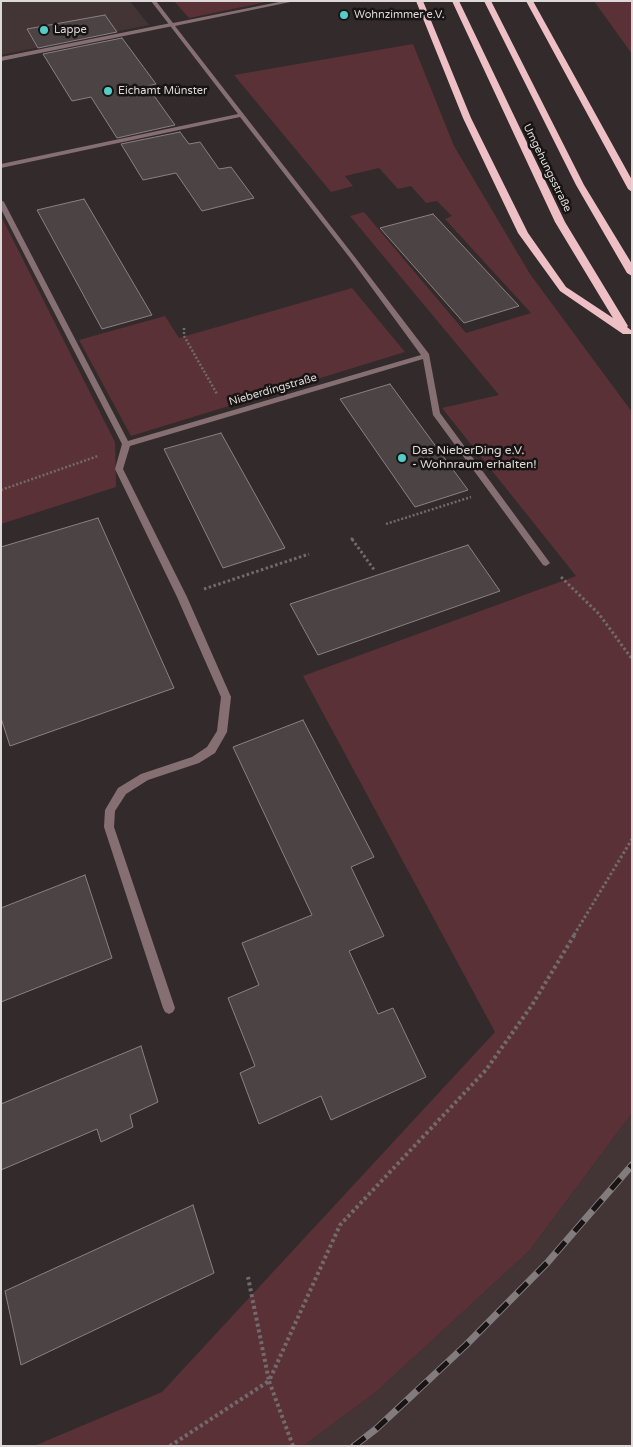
<!DOCTYPE html>
<html>
<head>
<meta charset="utf-8">
<style>
  body { margin:0 }
  #map { position:relative; width:633px; height:1447px; overflow:hidden; background:#332a2b; font-family:"Varela Round",sans-serif }
  canvas { display:block }
  .frame { position:absolute; inset:0; border:2px solid #ded9d9; pointer-events:none }
</style>
</head>
<body>
<div id="map">
<canvas width="633" height="1447"></canvas>
<div class="frame"></div>
</div>
<script>
const context = document.querySelector('canvas').getContext('2d');
context.lineJoin = 'round';
function paint(path, color) {
  context.fillStyle = color;
  context.fill(path, 'evenodd');
}
function shape(rows) {
  const path = new Path2D();
  for (const r of rows) {
    path.moveTo(r[0], r[1]);
    for (let i = 2; i < r.length; i += 2) path.lineTo(r[i], r[i + 1]);
  }
  return path;
}
function trace(path, color, width, dash) {
  context.strokeStyle = color;
  context.lineWidth = width;
  context.lineCap = dash ? 'butt' : 'round';
  context.setLineDash(dash || []);
  context.stroke(path);
}
function drawText(font, color, halo, rows, align = 'center') {
  context.font = font + ' "Varela Round",sans-serif';
  context.lineWidth = 5;
  context.setLineDash([]);
  context.textBaseline = 'middle';
  context.strokeStyle = halo;
  context.fillStyle = color;
  for (const [text, x, y, turn = 0] of rows) {
    context.save();
    context.translate(x, y);
    context.rotate((+turn || 0) * Math.PI / 180);
    context.textAlign = isNaN(turn) ? turn : align;
    if (halo) context.strokeText(text, 0, 0);
    context.fillText(text, 0, 0);
    context.restore();
  }
}
paint(shape([
  [1,1,130,1,149,25,1,55],
  [632,1113,632,1446,303,1446,376,1392,529,1251]
]), '#433436');
paint(shape([
  [174,1,271,1,189,18],
  [594,1,632,1,632,54],
  [413,44,454,146,530,274,632,412,632,1113,529,1251,376,1392,303,1446,34,1446,162,1392,495,1032,303,676,576,576,442,408,499,395,350,216,364,212,466,333,531,313,445,219,452,216,437,201,426,203,411,186,398,189,379,168,345,176,353,186,331,192,234,75],
  [1,216,115,442,116,487,1,524],
  [352,288,405,352,131,436,79,340,165,316,179,338]
]), '#5a3137');
const building = shape([
  [105,15,117,32,38,48,27,29,105,15],
  [122,38,156,84,147,86,175,125,117,138,91,97,72,101,43,54,122,38],
  [180,132,189,144,200,142,219,169,231,167,254,198,202,211,176,173,143,180,121,144,180,132],
  [84,199,152,315,102,329,37,210,84,199],
  [433,214,519,306,464,323,380,228,433,214],
  [390,384,415,418,468,490,415,507,340,399,390,384],
  [221,433,285,548,223,568,164,449,221,433],
  [98,518,174,688,10,746,1,718,1,547,98,518],
  [468,545,500,591,318,655,290,604,468,545],
  [303,720,374,857,351,867,384,936,349,951,378,1014,393,1008,426,1077,331,1120,321,1096,259,1124,240,1073,255,1066,228,998,259,985,242,943,312,915,233,747,303,720],
  [85,875,112,958,1,1002,1,908,85,875],
  [141,1046,158,1102,130,1115,133,1127,101,1142,97,1129,1,1170,1,1104,141,1046],
  [193,1205,214,1273,21,1365,5,1291,193,1205]
]);
paint(building, '#4c4344');
trace(building, '#8b8182', 1);
trace(shape([
  [184,328,184,336,217,394],
  [1,490,98,456],
  [386,524,471,497],
  [351,538,353,540]
]), '#726a6b', 2.5, [2, 2]);
trace(shape([
  [352,539,375,571],
  [561,577,599,614,632,659],
  [204,589,309,554],
  [574,935,632,839]
]), '#726a6b', 3, [2.5, 2.5]);
trace(shape([
  [170,1446,269,1381,248,1277],
  [293,1446,269,1381,340,1225,486,1070,532,1005,575,934]
]), '#726a6b', 4, [3, 3]);
paint(shape([
  [171,23,173,24,173,26,1,61,1,57,171,23],
  [226,693,229,694,231,697,227,732,215,753,199,763,148,780,126,794,115,811,114,827,175,1008,173,1012,169,1014,165,1012,163,1008,104,827,105,810,118,788,141,774,192,757,207,747,217,731,221,697,223,694,226,693]
]), '#866f72');
paint(shape([
  [151,1,156,1,173,23,284,1,295,1,175,26,354,256,429,354,440,413,550,563,546,566,543,565,433,415,423,359,130,446,123,469,187,597,231,697,229,700,226,701,223,700,221,697,177,597,115,469,122,444,1,209,1,200,4,202,128,441,421,355,350,258,240,117,1,168,1,164,238,114,151,1]
]), '#866f72');
paint(shape([
  [416,1,423,1,471,118,528,233,566,287,613,318,555,222,452,1,459,1,565,222,628,326,627,327,632,331,631,334,623,334,560,291,518,233,463,118,416,1],
  [484,1,491,1,584,185,632,264,632,276,627,273,576,185,484,1],
  [526,1,533,1,632,180,632,192,628,189,526,1]
]), '#eec0c6');
const rail = shape([
  [354,1446,376,1429,466,1345,547,1263,632,1165]
]);
trace(rail, '#837c7d', 7);
trace(rail, '#181414', 5, [14]);
for (const [x, y, r, color] of [
  [344,15,5,"#54cdc6"],
  [44,30,5,"#54cdc6"],
  [108,91,5,"#54cdc6"],
  [402,458,5,"#54cdc6"]
]) {
  const dot = new Path2D();
  dot.arc(x, y, r, 0, 2 * Math.PI);
  context.fillStyle = color;
  context.fill(dot);
  trace(dot, '#181414', 2);
}
drawText('11px', '#ded9d9', '#181414', [
  ["Wohnzimmer e.V.",354,15],
  ["Lappe",54,30],
  ["Eichamt Münster",118,91]
], 'left');
drawText('11px', '#ded9d9', '#181414', [
  ["Umgehungsstraße",547,168,64],
  ["Nieberdingstraße",273,390,-16]
]);
drawText('12px', '#ded9d9', '#181414', [
  ["Das NieberDing e.V.",412,451],
  ["- Wohnraum erhalten!",412,465]
], 'left');
</script>
</body>
</html>
